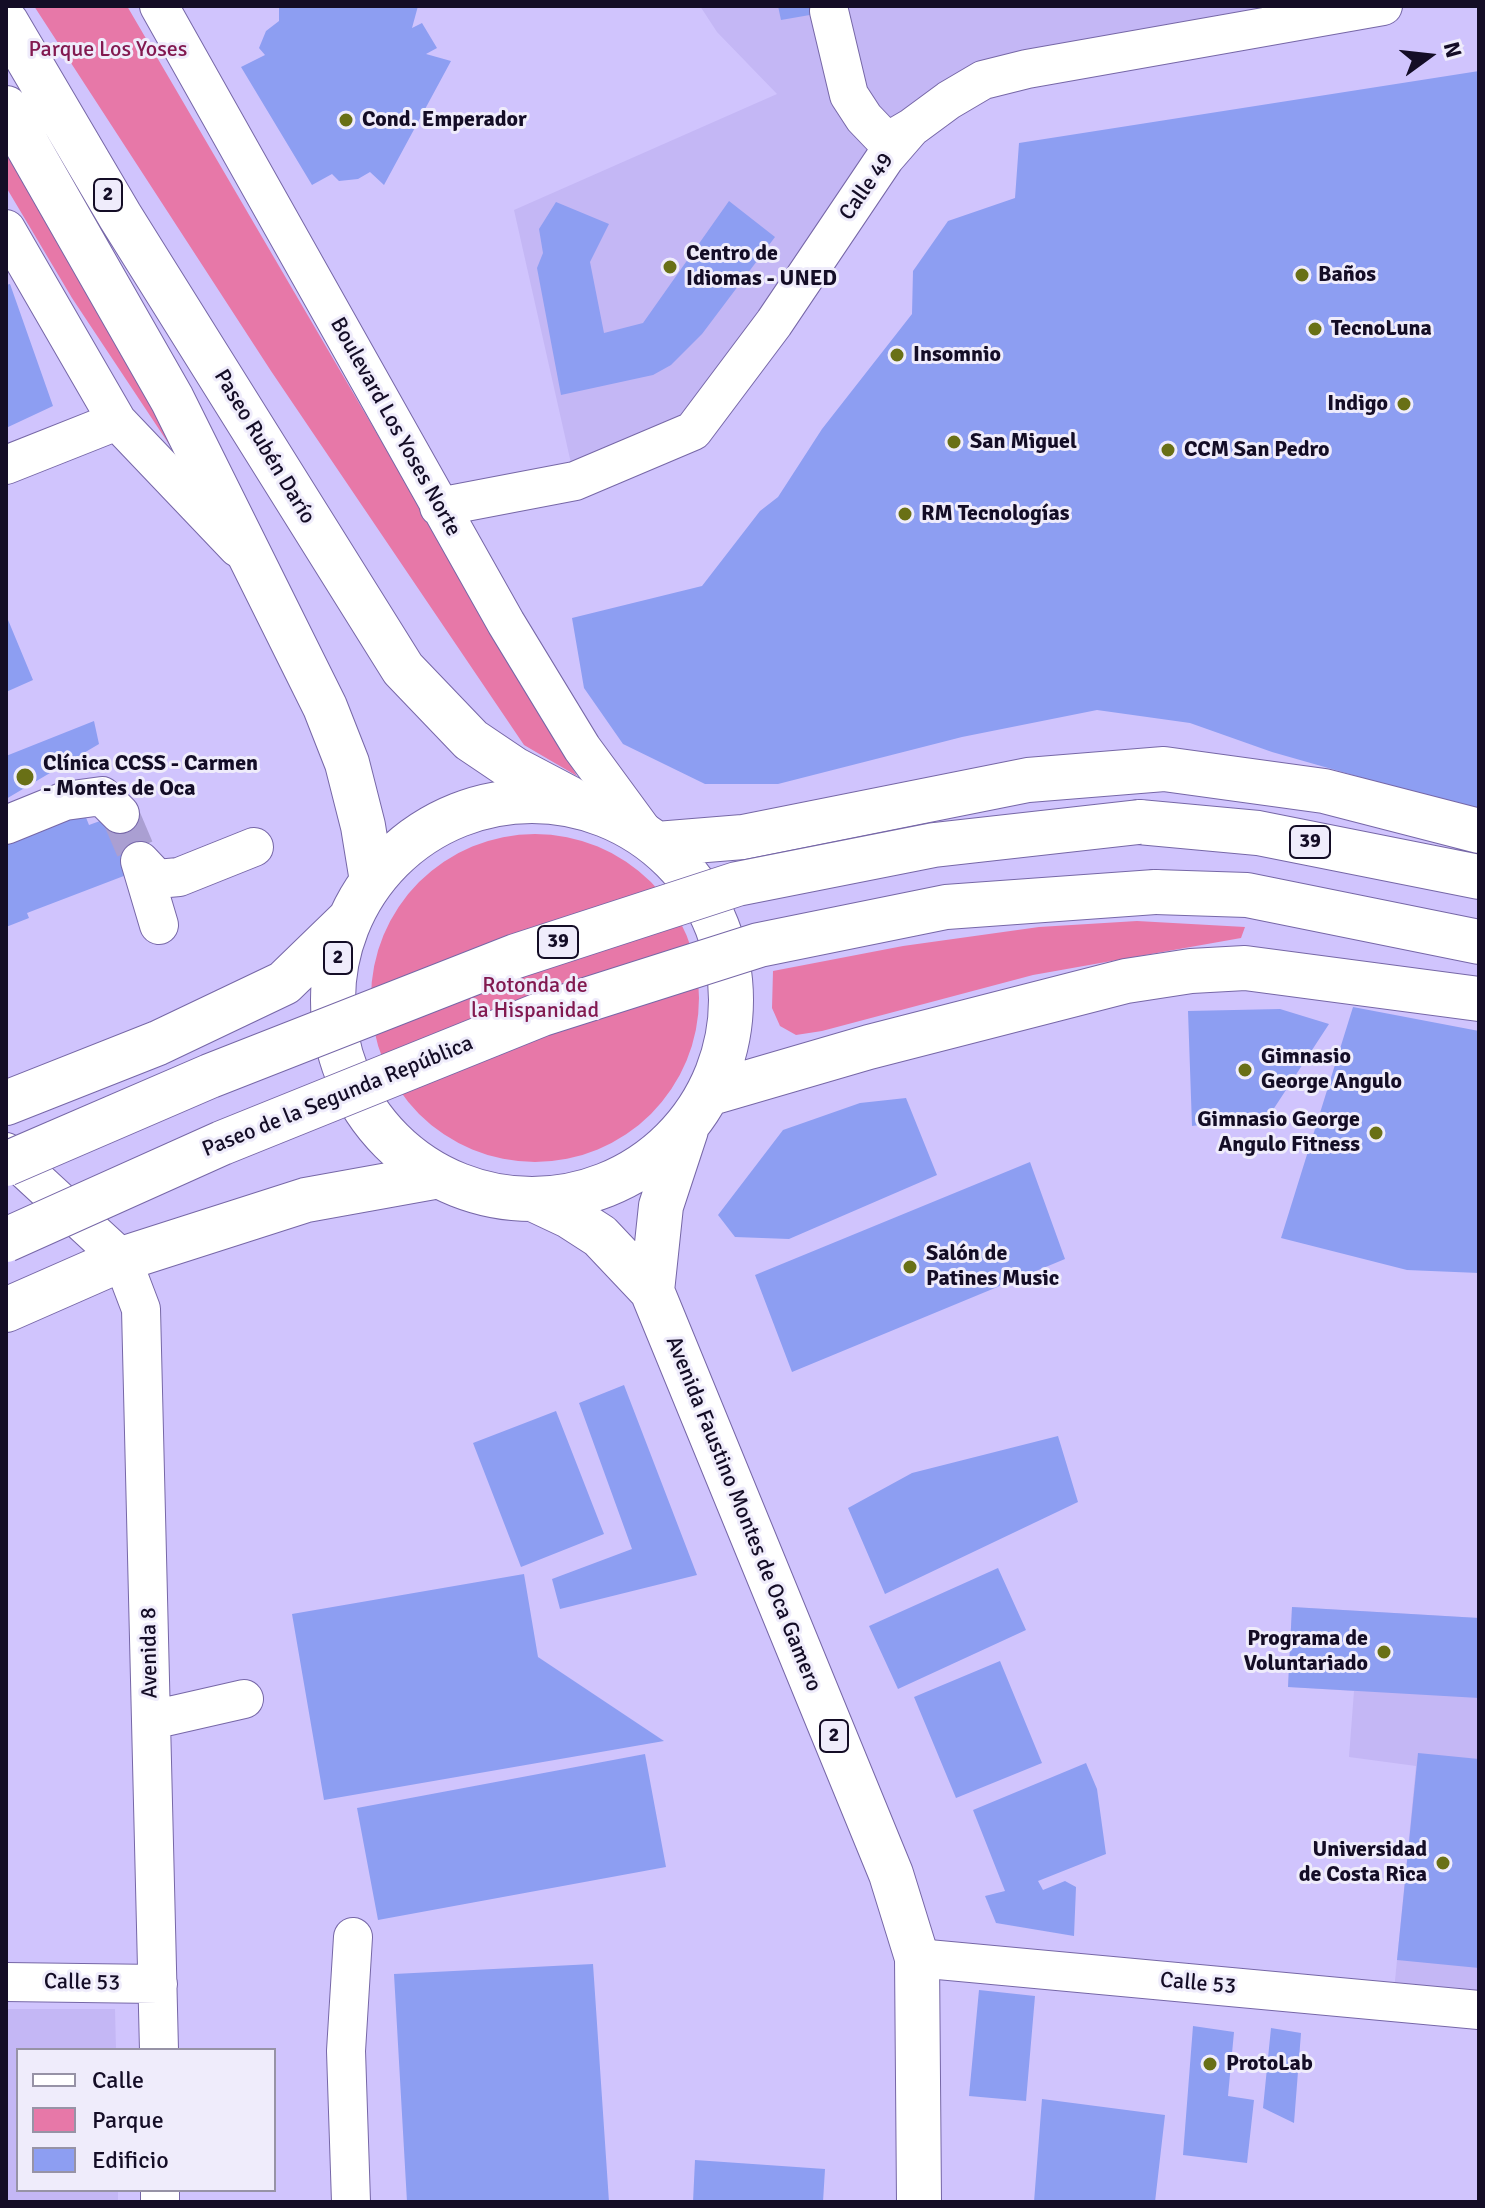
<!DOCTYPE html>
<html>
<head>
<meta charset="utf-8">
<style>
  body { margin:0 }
  #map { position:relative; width:1485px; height:2208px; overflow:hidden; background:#d0c4fd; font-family:Signika,sans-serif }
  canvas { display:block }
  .frame { position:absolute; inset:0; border:8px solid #140d26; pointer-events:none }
  .legend { position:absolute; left:16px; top:2048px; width:260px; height:144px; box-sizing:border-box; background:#efecfb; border:2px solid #9793a6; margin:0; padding:10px 14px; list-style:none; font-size:24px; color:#140d26 }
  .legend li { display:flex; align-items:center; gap:16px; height:40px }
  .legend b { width:40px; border:2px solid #9793a6 }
  .north { position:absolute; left:1389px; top:16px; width:80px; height:80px; -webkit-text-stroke:6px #efecfb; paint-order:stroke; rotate:75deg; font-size:22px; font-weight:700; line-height:32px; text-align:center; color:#140d26 }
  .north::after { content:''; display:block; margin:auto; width:28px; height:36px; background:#140d26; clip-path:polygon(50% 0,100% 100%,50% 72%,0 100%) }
</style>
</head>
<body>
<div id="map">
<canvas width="1485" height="2208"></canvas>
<div class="frame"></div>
<ul class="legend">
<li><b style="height:10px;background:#fff"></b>Calle</li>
<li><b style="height:22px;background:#e778a8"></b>Parque</li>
<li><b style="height:22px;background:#8d9ef2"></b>Edificio</li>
</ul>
<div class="north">N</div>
</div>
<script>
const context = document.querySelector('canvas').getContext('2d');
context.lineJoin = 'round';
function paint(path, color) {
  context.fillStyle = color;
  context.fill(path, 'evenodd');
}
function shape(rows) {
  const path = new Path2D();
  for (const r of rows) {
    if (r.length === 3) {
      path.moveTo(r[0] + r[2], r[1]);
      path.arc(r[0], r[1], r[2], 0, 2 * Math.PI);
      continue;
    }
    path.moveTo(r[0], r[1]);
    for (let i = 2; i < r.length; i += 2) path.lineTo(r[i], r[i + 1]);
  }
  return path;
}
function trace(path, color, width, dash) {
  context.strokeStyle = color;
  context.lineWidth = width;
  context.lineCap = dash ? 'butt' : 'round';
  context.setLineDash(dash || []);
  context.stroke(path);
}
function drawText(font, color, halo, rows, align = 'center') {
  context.font = font + ' Signika,sans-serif';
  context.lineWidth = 6;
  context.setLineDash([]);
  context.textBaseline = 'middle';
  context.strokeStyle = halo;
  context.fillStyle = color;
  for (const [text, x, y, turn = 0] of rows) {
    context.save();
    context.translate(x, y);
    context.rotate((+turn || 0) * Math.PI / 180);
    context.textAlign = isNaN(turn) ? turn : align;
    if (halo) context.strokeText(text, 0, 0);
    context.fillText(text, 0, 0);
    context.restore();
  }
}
paint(shape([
  [700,6,1383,6,949,100,693,431,575,481,514,210,777,94,717,32],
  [1292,1607,1479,1618,1479,2010,1393,2001,1416,1766,1349,1757,1354,1691,1288,1687],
  [6,2009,115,2009,116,2050,18,2050,18,2190,118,2190,118,2202,6,2202]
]), '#c4b7f5');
paint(shape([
  [34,6,127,6,577,776,524,745,271,371],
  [6,127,206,500,72,298,6,187],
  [535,998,164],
  [1137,921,1245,927,1241,938,1033,975,822,1031,796,1035,780,1026,772,1008,773,971,903,946,1039,927]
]), '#e778a8');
paint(shape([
  [279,6,418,6,412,28,422,23,437,48,426,54,451,61,384,185,370,172,358,179,339,181,332,174,312,185,241,67,265,55,259,48,266,31,279,21],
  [778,6,850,6,850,8,781,20],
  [1479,71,1479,811,1272,752,1190,723,1097,710,962,737,778,784,705,784,623,744,584,688,572,618,702,586,760,511,778,497,822,429,912,314,913,271,948,221,1015,198,1019,143],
  [729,201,775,237,702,334,671,365,653,375,561,395,537,268,543,253,539,229,556,202,609,224,590,262,604,333,643,323],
  [10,284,53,406,6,428,6,285],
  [6,615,33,680,6,692],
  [94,721,99,744,6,799,6,756],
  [81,805,89,825,130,810,148,858,129,874,27,913,29,918,6,927,6,833],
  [1353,1007,1479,1031,1479,1273,1407,1270,1281,1238],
  [1280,1009,1329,1024,1269,1116,1192,1126,1188,1011],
  [906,1098,937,1175,789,1239,735,1237,718,1215,783,1130,860,1103],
  [1030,1162,1065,1259,792,1372,755,1275],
  [624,1385,697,1575,560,1609,552,1579,632,1549,579,1403],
  [556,1411,604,1534,521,1567,473,1443],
  [1058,1436,1078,1502,885,1594,848,1508,912,1473],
  [998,1568,1026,1630,898,1689,869,1626],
  [524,1574,538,1657,664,1741,324,1800,292,1614],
  [1292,1607,1479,1618,1479,1698,1288,1687],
  [1000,1661,1042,1763,956,1798,914,1697],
  [1418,1753,1479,1759,1479,1968,1397,1960],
  [645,1754,666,1867,378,1920,357,1808],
  [1086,1763,1097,1789,1106,1854,1038,1881,1043,1890,1065,1881,1076,1887,1074,1936,996,1923,985,1896,1005,1891,973,1810],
  [593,1964,609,2202,407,2202,394,1974],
  [979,1990,1035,1996,1026,2101,969,2096],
  [1193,2026,1234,2032,1228,2096,1254,2100,1247,2163,1183,2155],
  [1271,2028,1301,2033,1294,2123,1263,2108],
  [1042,2099,1165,2115,1155,2202,1034,2202],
  [695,2160,825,2169,823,2202,693,2202]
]), '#8d9ef2');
trace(shape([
  [120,814,140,861]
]), '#aa9fd2', 38, [38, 19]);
const minor = shape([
  [159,6,506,623,582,748,648,838],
  [829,11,849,95,864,118,887,142,911,128],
  [6,229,117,421,238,548],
  [6,465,117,421],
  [439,507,575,481,693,431,774,323,885,158,911,128,949,100,983,80,1027,69,1383,6],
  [6,825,65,801,102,796,120,814],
  [140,861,157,879,179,877,254,847],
  [140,861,159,925],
  [6,1152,122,1259,141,1309,159,2050],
  [152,1720,244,1699],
  [917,1958,1479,2010],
  [6,1982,158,1984],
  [160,2190,160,2202],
  [351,2202,346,2051,353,1937]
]);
const highway = shape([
  [6,22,120,216,403,669,471,740,514,769,569,798],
  [6,108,172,399,325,707,347,763,363,826,372,881],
  [532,1000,199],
  [1139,822,1258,833,1479,877],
  [657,844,743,837,1028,780,1164,769,1324,791,1479,831],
  [1155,892,1247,895,1479,942],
  [708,1094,869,1047,1126,981,1191,971,1245,968,1479,999],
  [6,1103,158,1043,284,983,349,920],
  [535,1200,569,1216,600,1236,652,1291,891,1874,917,1958,919,2202],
  [652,1291,661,1206,686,1130],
  [6,1310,122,1259,306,1200,439,1176]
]);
trace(minor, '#7667a7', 40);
trace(highway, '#7667a7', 46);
trace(minor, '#fff', 38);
trace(highway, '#fff', 44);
const highwayBridge = shape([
  [6,1164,210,1076,516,956,737,884,934,845,1139,822],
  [6,1240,222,1143,542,1014,759,945,946,907,1155,892]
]);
trace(highwayBridge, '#7667a7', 46, []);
trace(highwayBridge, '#fff', 44);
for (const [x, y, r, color] of [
  [346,120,8,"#697016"],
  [670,267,8,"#697016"],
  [1302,275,8,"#697016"],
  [1315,329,8,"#697016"],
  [897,355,8,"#697016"],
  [1404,404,8,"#697016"],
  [954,442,8,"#697016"],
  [1168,450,8,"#697016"],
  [905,514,8,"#697016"],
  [25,777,10,"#697016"],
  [1245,1070,8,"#697016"],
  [1376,1133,8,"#697016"],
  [910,1267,8,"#697016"],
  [1384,1652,8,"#697016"],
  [1443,1863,8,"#697016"],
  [1210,2064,8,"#697016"]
]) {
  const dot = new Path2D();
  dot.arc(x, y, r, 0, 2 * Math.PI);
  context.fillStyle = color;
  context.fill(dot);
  trace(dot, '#efecfb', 3);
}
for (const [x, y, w] of [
  [108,195,28],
  [1310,842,40],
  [558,942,40],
  [338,958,28],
  [834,1736,28]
]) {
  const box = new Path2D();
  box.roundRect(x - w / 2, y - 16, w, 32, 6);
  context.fillStyle = '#efecfb';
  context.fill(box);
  trace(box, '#140d26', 2);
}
drawText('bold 20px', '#140d26', null, [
  ["2",108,195],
  ["39",1310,842],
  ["39",558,942],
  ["2",338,958],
  ["2",834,1736]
]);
drawText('22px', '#821950', '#efecfb', [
  ["Parque Los Yoses",108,50],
  ["Rotonda de",535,986],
  ["la Hispanidad",535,1011]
]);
drawText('bold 22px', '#140d26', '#efecfb', [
  ["Cond. Emperador",362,120],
  ["Centro de",686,254],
  ["Idiomas - UNED",686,279],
  ["Baños",1318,275],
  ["TecnoLuna",1331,329],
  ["Insomnio",913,355],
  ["Indigo",1388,404,"right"],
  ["San Miguel",970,442],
  ["CCM San Pedro",1184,450],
  ["RM Tecnologías",921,514],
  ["Clínica CCSS - Carmen",43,764],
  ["- Montes de Oca",43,789],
  ["Gimnasio",1261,1057],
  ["George Angulo",1261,1082],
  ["Gimnasio George",1360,1120,"right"],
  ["Angulo Fitness",1360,1145,"right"],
  ["Salón de",926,1254],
  ["Patines Music",926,1279],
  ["Programa de",1368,1639,"right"],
  ["Voluntariado",1368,1664,"right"],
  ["Universidad",1427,1850,"right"],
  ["de Costa Rica",1427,1875,"right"],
  ["ProtoLab",1226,2064]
], 'left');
drawText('22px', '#140d26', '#efecfb', [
  ["Calle 49",867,187,-55],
  ["Boulevard Los Yoses Norte",395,427,61],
  ["Paseo Rubén Darío",264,447,59],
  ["Paseo de la Segunda República",338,1097,-22],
  ["Avenida Faustino Montes de Oca Gamero",743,1514,68],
  ["Avenida 8",150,1653,-91],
  ["Calle 53",82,1983,1],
  ["Calle 53",1198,1984,5]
]);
</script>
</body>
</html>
